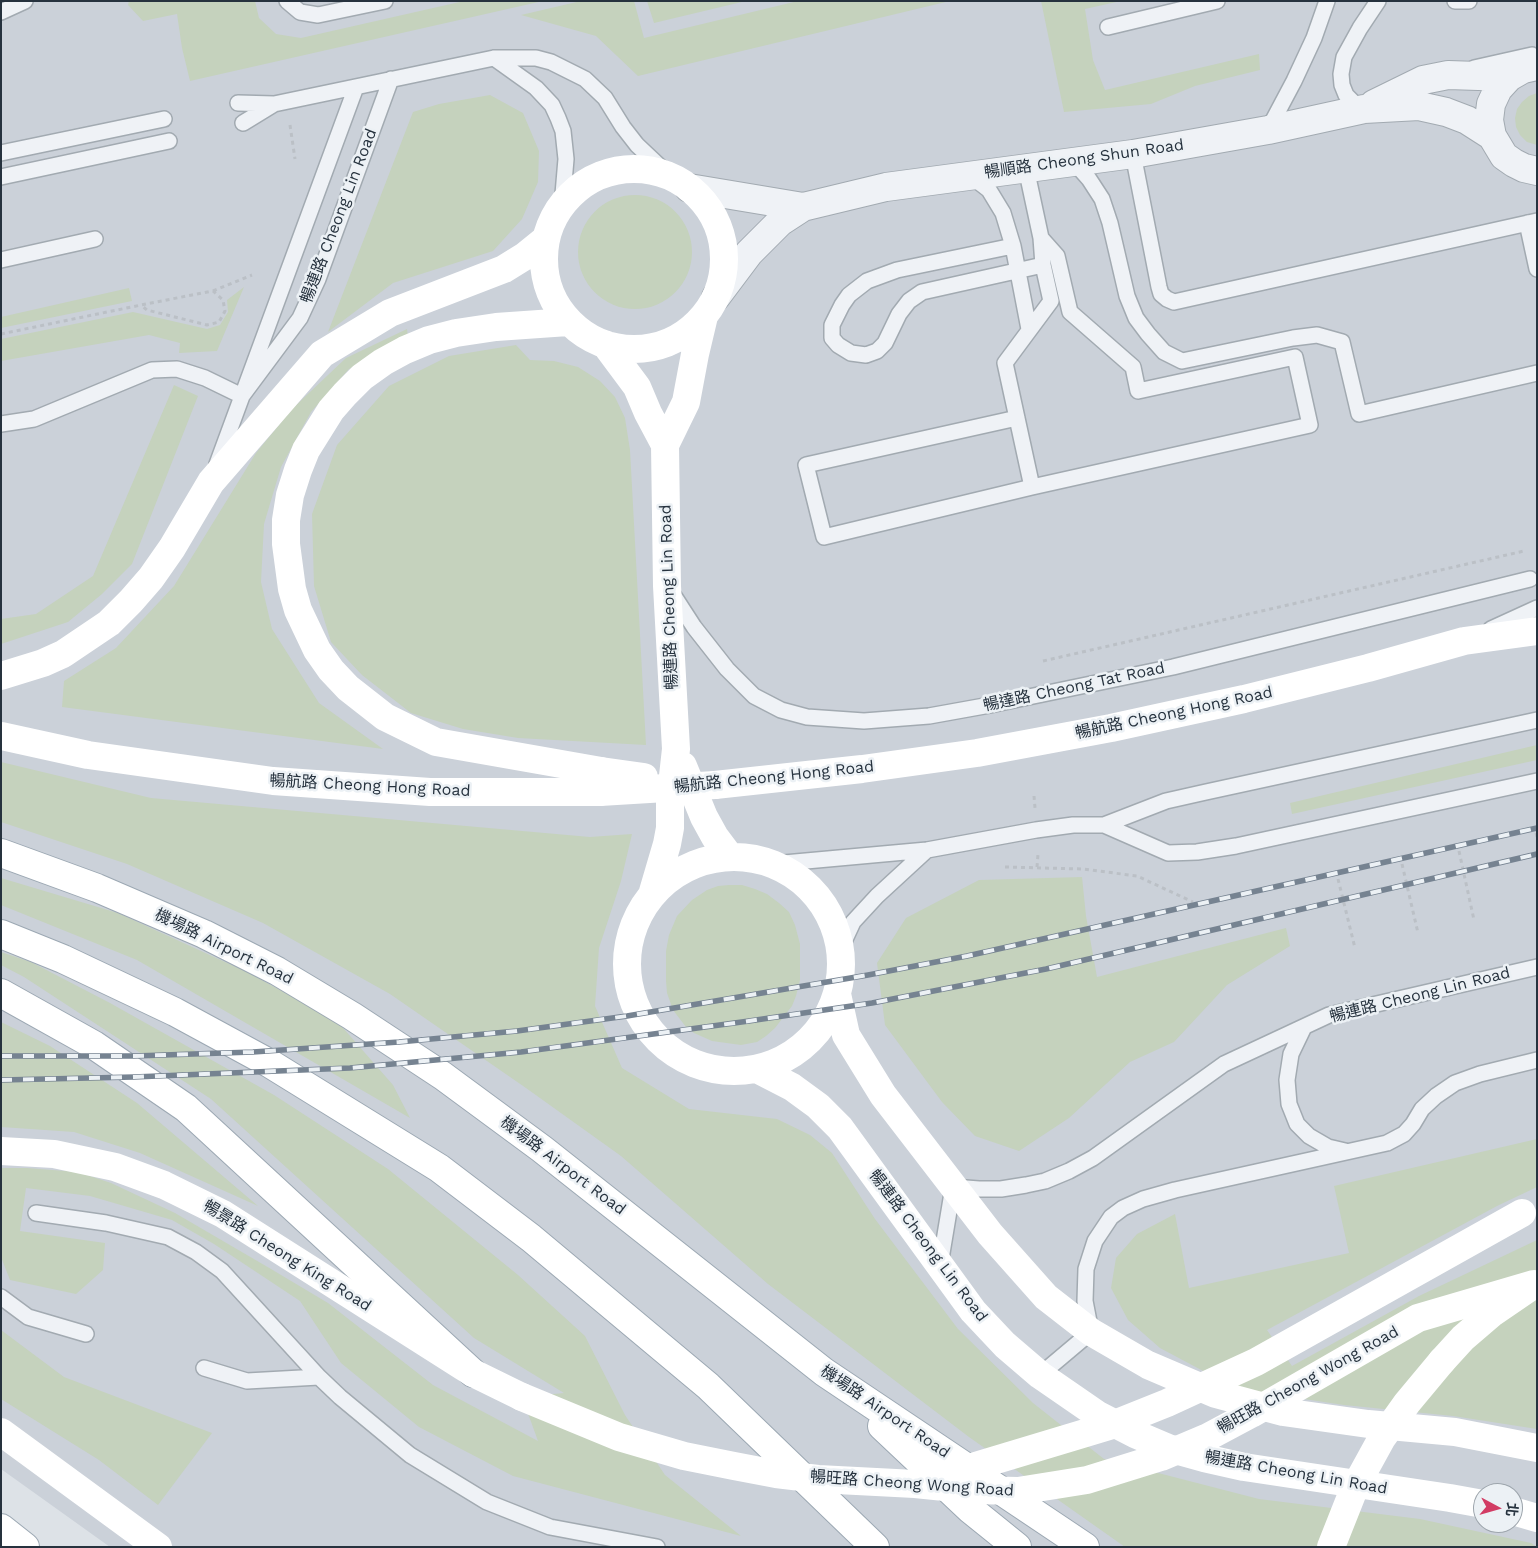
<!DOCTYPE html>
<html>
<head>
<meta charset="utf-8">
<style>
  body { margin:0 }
  #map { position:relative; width:1538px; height:1548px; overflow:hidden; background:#dde2e7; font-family:"Work Sans","Noto Sans TC",sans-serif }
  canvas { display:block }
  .frame { position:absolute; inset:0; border:2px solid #26323e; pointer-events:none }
  .north { position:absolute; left:1473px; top:1483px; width:50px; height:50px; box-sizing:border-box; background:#ecf1f5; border:1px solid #9da5ac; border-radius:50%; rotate:96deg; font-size:14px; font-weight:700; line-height:20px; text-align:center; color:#26323e }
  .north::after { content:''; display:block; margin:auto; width:18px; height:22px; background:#d23c64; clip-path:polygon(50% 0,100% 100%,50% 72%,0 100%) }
</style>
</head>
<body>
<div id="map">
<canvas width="1538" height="1548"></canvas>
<div class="frame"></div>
<div class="north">北</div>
</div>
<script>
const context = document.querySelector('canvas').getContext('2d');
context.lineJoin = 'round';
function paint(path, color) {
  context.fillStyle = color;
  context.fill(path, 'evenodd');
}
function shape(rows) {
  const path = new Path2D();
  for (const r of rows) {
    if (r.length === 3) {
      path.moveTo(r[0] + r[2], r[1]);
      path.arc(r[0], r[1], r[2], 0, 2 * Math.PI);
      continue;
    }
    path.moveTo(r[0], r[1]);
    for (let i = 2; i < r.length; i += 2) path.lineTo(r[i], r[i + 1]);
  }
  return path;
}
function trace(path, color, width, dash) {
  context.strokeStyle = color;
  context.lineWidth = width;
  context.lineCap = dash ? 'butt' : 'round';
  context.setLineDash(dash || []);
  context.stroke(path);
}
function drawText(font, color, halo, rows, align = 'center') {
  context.font = font + ' "Work Sans","Noto Sans TC",sans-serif';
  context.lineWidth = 5;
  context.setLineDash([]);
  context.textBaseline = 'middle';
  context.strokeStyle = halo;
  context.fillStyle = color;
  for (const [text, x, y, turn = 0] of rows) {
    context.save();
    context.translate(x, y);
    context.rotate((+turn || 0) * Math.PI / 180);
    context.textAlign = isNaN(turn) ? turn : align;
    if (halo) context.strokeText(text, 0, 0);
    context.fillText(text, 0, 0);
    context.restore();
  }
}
paint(shape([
  [1,1,1537,1,1537,1547,110,1547,1,1469],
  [1483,1493,1513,1493,1513,1523,1483,1523]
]), '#cbd1d9');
paint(shape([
  [129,1,255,1,259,18,276,34,301,38,464,1,543,1,190,81,182,48,177,14,143,21,128,5],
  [581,1,634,1,644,38,798,1,950,1,638,76,596,36,521,15],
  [647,1,746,1,654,23],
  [1041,1,1121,1,1085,9,1093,60,1105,90,1259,54,1260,70,1195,86,1151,104,1064,112],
  [1537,93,1537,145,1527,142,1520,135,1516,127,1515,118,1517,109,1522,102,1529,96],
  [490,95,523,113,539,151,538,182,522,219,493,251,393,283,328,332,413,112,439,104],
  [635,252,57],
  [244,287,217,351,179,353,180,343,149,335,1,361,1,339,133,312,207,329,220,325,228,312,227,300],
  [129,288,132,301,1,328,1,317],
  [407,329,408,337,349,369,311,412,281,467,264,524,261,582,272,629,319,703,383,749,62,707,64,681,116,648,174,586,256,453,292,409,346,358],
  [516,345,530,360,554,361,578,367,600,381,615,397,625,418,630,450,646,745,518,738,463,729,411,713,362,675,331,642,314,586,312,514,337,445,389,386,449,356],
  [174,385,198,396,132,564,102,594,68,622,1,644,1,619,36,614,93,576],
  [1537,745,1537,760,1292,814,1290,803],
  [1,762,151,798,590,837,632,834,621,881,599,948,595,1006,622,1068,689,1109,777,1119,810,1135,832,1153,875,1219,958,1329,1033,1403,1104,1459,1259,1499,1420,1519,1531,1543,1537,1547,1125,1547,969,1437,768,1284,621,1156,526,1088,390,994,263,923,127,864,1,822],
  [1082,877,1086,916,1097,977,1286,928,1290,946,1227,985,1174,1042,1130,1062,1069,1118,1019,1151,975,1136,942,1102,885,1025,877,963,906,918,979,880],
  [1,878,118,913,247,972,337,1021,393,1085,410,1118,137,960,1,905],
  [729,885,742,885,755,889,767,894,779,903,789,912,795,925,800,944,800,980,796,996,792,1006,775,1028,766,1036,757,1042,741,1045,712,1041,694,1033,686,1027,673,1010,667,993,666,981,666,951,669,935,677,916,692,900,707,890,718,886],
  [1,952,31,962,110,1003,274,1095,388,1169,518,1275,585,1336,625,1415,665,1475,741,1536,513,1476,419,1427,341,1363,300,1301,214,1244,172,1220,90,1196,26,1188,20,1231,105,1243,103,1270,76,1294,10,1280,1,1257,1,1168,27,1168,78,1172,111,1183,175,1213,271,1269,328,1303,433,1385,538,1441,522,1397,564,1393,474,1338,211,1099,24,977,1,965],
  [1,1022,50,1046,137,1103,258,1206,140,1153,74,1132,1,1127],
  [1537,1139,1537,1187,1497,1206,1267,1330,1292,1366,1419,1296,1537,1240,1537,1429,1453,1416,1344,1405,1237,1389,1160,1348,1128,1320,1111,1288,1116,1258,1137,1234,1175,1214,1189,1288,1349,1253,1334,1186],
  [1,1330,64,1377,212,1433,158,1505,99,1460,1,1399]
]), '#c5d2bd');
const lane = shape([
  [287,1,300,12,318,15,385,1],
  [1455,1,1469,1],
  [1,12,25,1],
  [1108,27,1217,1],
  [494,58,536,88,552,105,558,118,563,131,566,159,562,206],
  [1474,68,1532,55],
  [238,103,274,104,494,58,536,58,551,62,585,79,605,98,623,127,637,145,672,178],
  [1364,109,1354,103,1346,95,1342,85,1341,74,1344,57,1360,28,1378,1],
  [243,123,274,104],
  [1268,130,1294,81,1314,38,1327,1],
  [1,153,164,119],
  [1133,154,1159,287,1161,294,1167,299,1174,302,1537,221],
  [1074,162,1089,179,1102,199,1110,223,1127,296,1136,318,1148,334,1164,352,1182,361,1293,338,1317,335,1342,342,1359,414,1537,373],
  [1026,168,1041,238,1043,265,1051,301,1005,363,1032,487],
  [971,176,989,190,1003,213,1013,246,1029,329],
  [1,177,169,141],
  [1527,223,1537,269],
  [1013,246,897,270,867,281,849,295,842,305,832,325,832,338,838,345,851,353,866,355,877,351,885,343,899,314,909,301,922,292,1043,265],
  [1,260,95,239],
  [1017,418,806,465,824,537,1032,487,1310,425,1295,357,1138,391,1133,367,1070,312,1057,256,1041,238],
  [1,424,34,419,152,370,177,369,205,378,242,396,300,318,318,279,391,79],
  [217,464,356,87],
  [672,593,694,627,727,669,754,696,781,710,807,717,864,721,929,716,990,705,1173,667,1530,579],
  [1491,629,1537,608],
  [1104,825,1168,853,1197,852,1236,846,1537,781],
  [773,864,927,850,1036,830,1073,825,1104,825,1166,801,1206,792,1537,720],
  [840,950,853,922,877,896,927,850],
  [1304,1027,1291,1054,1287,1080,1289,1104,1297,1124,1309,1136,1328,1147,1345,1151],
  [36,1213,106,1223,168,1237,196,1252,222,1271,319,1377],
  [940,1265,953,1187,979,1189,1001,1189,1026,1185,1045,1181,1069,1171,1093,1158,1224,1064,1329,1015,1537,967],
  [1,1297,28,1317,86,1334],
  [204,1368,247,1381,319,1377,340,1397,410,1455,487,1502,550,1527,657,1547],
  [1040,1375,1091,1332,1085,1301,1086,1269,1095,1241,1111,1217,1123,1208,1143,1199,1175,1190,1387,1143,1404,1134,1413,1124,1422,1109,1436,1096,1455,1083,1480,1074,1537,1060]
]);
const street = shape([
  [1537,66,1523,69,1509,77,1498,89,1491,104,1489,120,1492,136,1504,156,1514,163,1524,168,1537,171],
  [1374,104,1423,80,1448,75,1509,77],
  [689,188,803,207],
  [716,297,749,253,780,222,803,207,886,187,1133,154,1268,130,1364,109,1419,106,1446,112,1467,120,1492,136]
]);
const primary = shape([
  [1,853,97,888,204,934,277,971,352,1016,443,1076,542,1149,824,1372,1085,1547],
  [1,934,63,959,175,1012,269,1063,439,1168,531,1238,708,1386,875,1547],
  [1,993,94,1045,186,1108,473,1373],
  [882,1426,970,1509,1017,1547],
  [1,1528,25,1547]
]);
trace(lane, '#a2aab1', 18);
trace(street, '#a2aab1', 30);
trace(primary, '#9ca8b3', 30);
trace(shape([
  [290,125,295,159],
  [213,291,252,275],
  [1,334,141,305,192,295,213,291,223,300,225,311,219,322,207,325,147,310,141,305],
  [1043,661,1524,551],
  [1034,796,1035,808],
  [1536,833,1537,837],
  [1459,851,1474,920],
  [1402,864,1418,933],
  [1005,867,1083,869,1137,876,1193,902],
  [1037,867,1038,854],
  [1338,879,1355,948]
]), '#bbc0c6', 3, [4, 4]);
trace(lane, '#eff2f6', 15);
trace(street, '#eff2f6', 28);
trace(shape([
  [634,259,90],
  [568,322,496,327,456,333,429,340,405,350,383,362,362,377,345,394,331,410,306,450,298,470,290,495,286,520,286,544,292,589,298,610,317,650,331,670,348,688,385,717,436,742,601,771],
  [605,344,637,387,648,413,665,445],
  [1,676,43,663,63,654,109,623,131,601,151,578,172,548,211,482,322,354,390,313,504,269,525,256,546,239],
  [1,736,88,755,273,781,430,792,600,792],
  [683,766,704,817,715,837,730,857],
  [715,785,862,769,977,753,1111,728,1244,699,1368,668,1464,641,1537,631],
  [734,964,107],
  [652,895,667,844,670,828,670,803,676,749,667,586,665,445,686,402,695,354,704,316],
  [837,994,846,1035,883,1095,990,1234,1046,1297,1091,1332,1148,1365,1216,1394,1283,1412,1368,1424,1455,1432,1537,1448],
  [757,1069,792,1087,818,1106,840,1128,973,1311,1005,1345,1040,1375,1098,1415,1135,1434,1168,1448,1204,1458,1244,1467,1450,1498,1483,1504],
  [1,1151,54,1154,115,1167,164,1185,223,1214,473,1373,522,1397],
  [1442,1361,1463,1338,1491,1314,1529,1288],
  [1,1432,158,1547],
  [1513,1511,1537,1518]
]), '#fff', 28);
trace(primary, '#fff', 28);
const rail = shape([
  [1,1056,134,1056,253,1052,399,1042,517,1031,627,1016,868,975,967,956,1537,828],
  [1,1080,134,1077,350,1068,521,1052,749,1021,872,1003,1046,969,1537,854]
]);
trace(rail, '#768391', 5.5);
trace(rail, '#ecf1f5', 4, [11]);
trace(shape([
  [601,771,644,777],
  [600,792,715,785],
  [522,1397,619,1437,684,1456,734,1466,776,1474,818,1479,915,1484,974,1490,1018,1491,1087,1480,1161,1457,1206,1438,1251,1414,1418,1318,1534,1284],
  [926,1481,1112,1425,1167,1403,1256,1362,1522,1213],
  [1331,1547,1354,1489,1382,1438,1407,1403,1442,1361]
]), '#fff', 28);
drawText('16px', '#26323e', '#ecf1f5', [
  ["暢順路 Cheong Shun Road",1084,159,-8],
  ["暢連路 Cheong Lin Road",339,216,-69],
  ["暢連路 Cheong Lin Road",669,597,-92],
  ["暢達路 Cheong Tat Road",1074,687,-12],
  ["暢航路 Cheong Hong Road",1174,713,-12],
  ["暢航路 Cheong Hong Road",774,777,-6],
  ["暢航路 Cheong Hong Road",370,786,3],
  ["機場路 Airport Road",224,947,26],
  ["暢連路 Cheong Lin Road",1420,995,-14],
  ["機場路 Airport Road",563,1166,37],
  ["暢連路 Cheong Lin Road",928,1246,53],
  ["暢景路 Cheong King Road",287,1256,32],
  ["暢旺路 Cheong Wong Road",1308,1380,-29],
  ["機場路 Airport Road",885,1412,34],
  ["暢連路 Cheong Lin Road",1296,1473,10],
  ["暢旺路 Cheong Wong Road",912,1484,4]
]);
</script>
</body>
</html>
